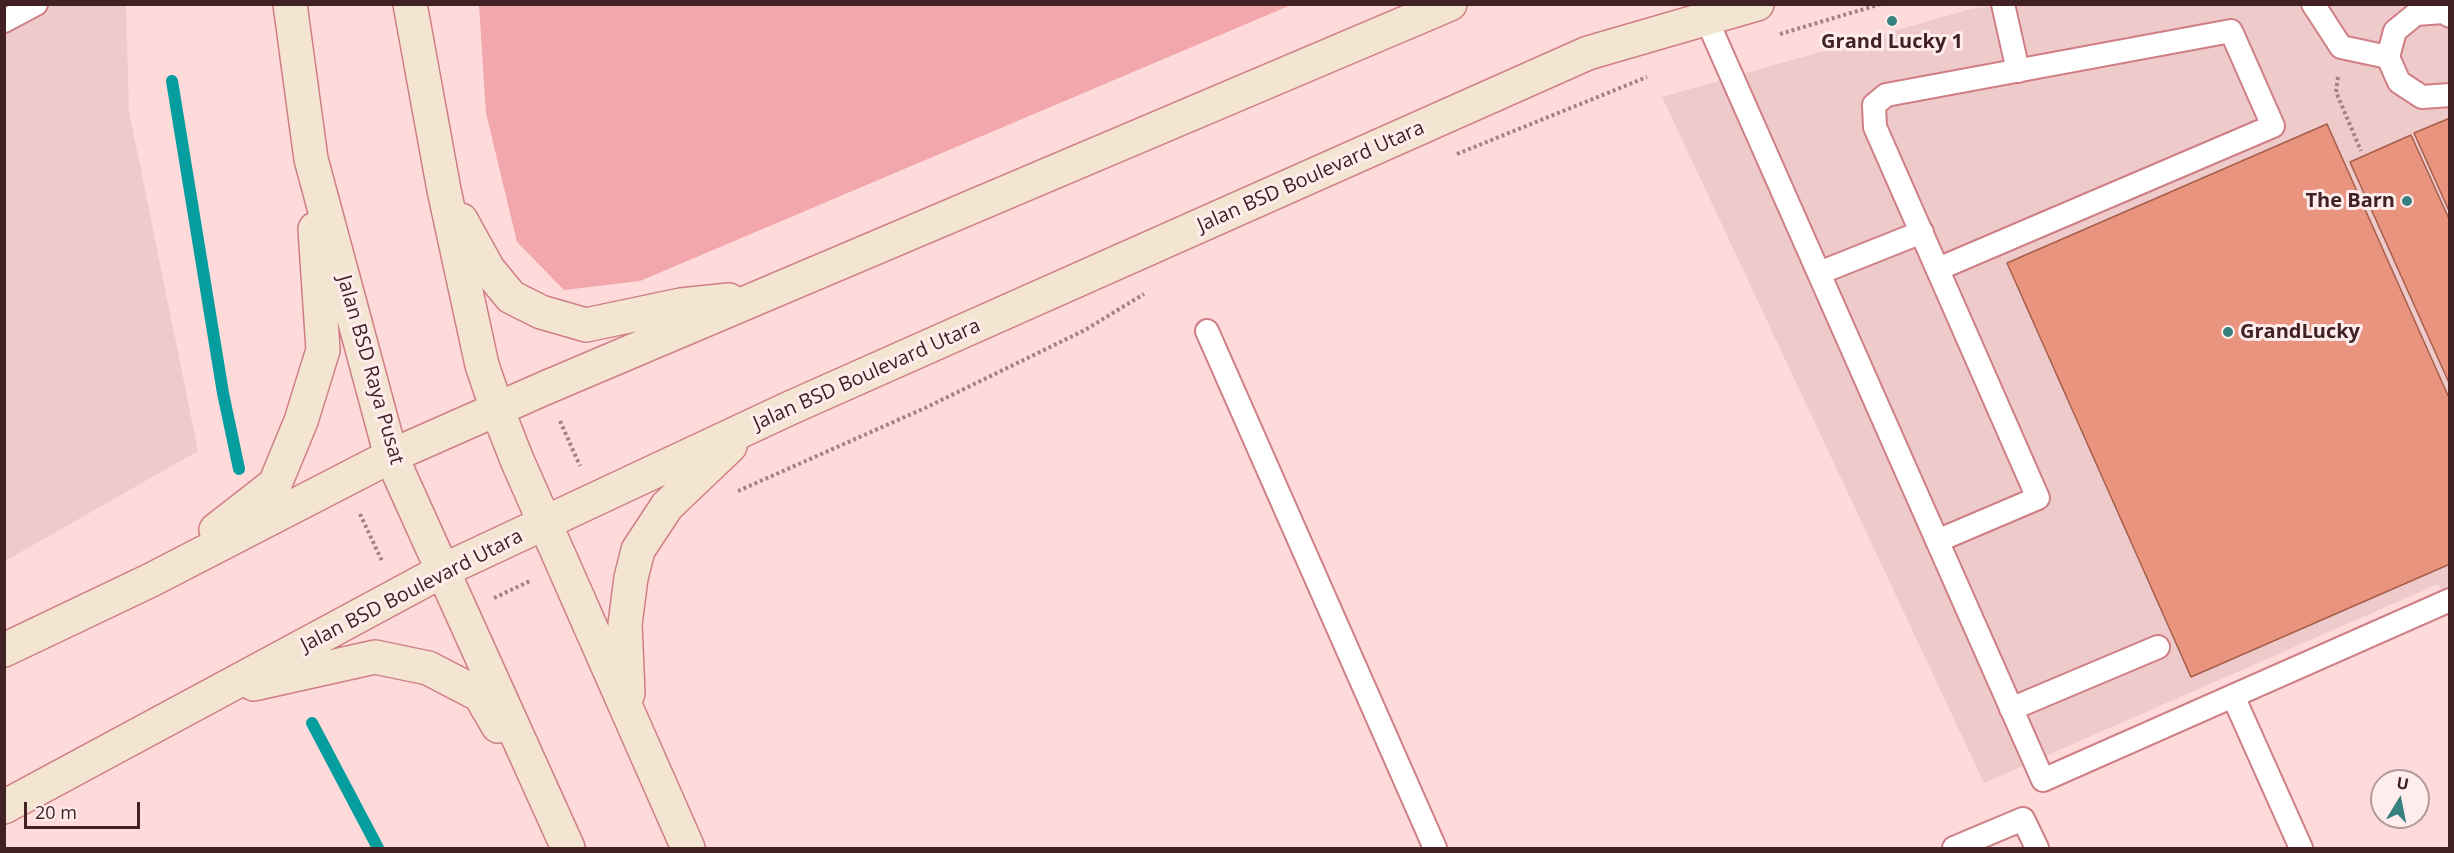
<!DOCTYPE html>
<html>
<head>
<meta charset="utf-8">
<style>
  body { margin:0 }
  #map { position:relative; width:2454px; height:853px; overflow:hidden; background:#fedadb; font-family:"Open Sans",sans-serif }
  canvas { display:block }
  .frame { position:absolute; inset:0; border:6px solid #412123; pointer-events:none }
  .north { position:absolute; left:2370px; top:769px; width:60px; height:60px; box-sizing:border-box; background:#ffeced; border:2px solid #b39b9c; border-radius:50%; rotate:10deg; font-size:16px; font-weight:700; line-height:24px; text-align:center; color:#412123 }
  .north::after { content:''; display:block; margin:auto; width:21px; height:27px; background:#388181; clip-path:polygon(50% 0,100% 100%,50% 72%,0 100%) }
  .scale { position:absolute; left:24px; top:802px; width:116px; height:27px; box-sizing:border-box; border:3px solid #412123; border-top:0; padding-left:8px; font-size:18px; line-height:21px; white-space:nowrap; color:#412123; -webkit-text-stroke:4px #ffeced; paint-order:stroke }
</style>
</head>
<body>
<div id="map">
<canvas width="2454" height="853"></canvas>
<div class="frame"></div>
<div class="north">U</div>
<div class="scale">20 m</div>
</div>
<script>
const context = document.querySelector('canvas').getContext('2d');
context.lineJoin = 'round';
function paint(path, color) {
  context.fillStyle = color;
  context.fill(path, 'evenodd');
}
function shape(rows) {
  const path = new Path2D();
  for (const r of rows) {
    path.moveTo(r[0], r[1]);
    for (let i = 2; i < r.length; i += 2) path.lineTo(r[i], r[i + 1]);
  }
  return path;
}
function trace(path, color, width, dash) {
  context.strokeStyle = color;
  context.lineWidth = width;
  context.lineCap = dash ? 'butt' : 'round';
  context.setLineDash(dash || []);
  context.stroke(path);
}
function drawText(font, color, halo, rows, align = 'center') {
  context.font = font + ' "Open Sans",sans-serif';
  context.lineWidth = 6;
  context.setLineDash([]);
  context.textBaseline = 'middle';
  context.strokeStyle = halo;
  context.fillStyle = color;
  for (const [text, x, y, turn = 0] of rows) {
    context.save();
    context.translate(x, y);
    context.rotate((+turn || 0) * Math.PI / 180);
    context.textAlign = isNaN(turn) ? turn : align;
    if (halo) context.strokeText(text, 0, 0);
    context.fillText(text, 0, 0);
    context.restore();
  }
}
paint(shape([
  [5,5,126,5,129,111,198,451,5,561],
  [1999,5,2449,5,2449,608,2438,584,1984,783,1662,97,1971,9]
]), '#efcacb');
paint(shape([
  [479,5,479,4,1291,5,640,281,564,290,517,242,486,113]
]), '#f1a7ab');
trace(shape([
  [172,81,223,393,239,469],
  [312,723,378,848]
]), '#059d9e', 12);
const building = shape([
  [2450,118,2450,213,2414,133,2450,118],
  [2327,124,2450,400,2450,564,2191,677,2007,263,2327,124],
  [2411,135,2450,221,2450,385,2350,162,2411,135]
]);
paint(building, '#e8947e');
trace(building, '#a65e4b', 1.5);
const service = shape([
  [2003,4,2018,71],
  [2313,4,2341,47,2388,57],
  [2450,16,2443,12,2416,14,2395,31,2388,57,2399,82,2422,97,2450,95],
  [1706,18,2043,780,2450,600],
  [4,21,36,4],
  [1819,273,1922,232],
  [1207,331,1435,848],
  [1937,541,2038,498,1875,127,1874,105,1886,95,2231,31,2273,126,1938,269],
  [2233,696,2301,848],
  [2011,709,2158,647],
  [1954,848,2023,819,2037,848]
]);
const secondary = shape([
  [290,4,311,159,391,456,568,848],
  [410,4,444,190,482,365,497,409,517,460,688,848],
  [461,220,488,269,511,297,541,312,586,325,681,305,729,300],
  [216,530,275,484,301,421,323,350,315,229],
  [4,650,151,580,391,456,545,388,1450,4],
  [254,684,375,657,428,668,480,695,498,726],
  [628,693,625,624,631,578,638,550,667,506,730,446],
  [4,807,442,571,790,408,1588,53,1757,4]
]);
trace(service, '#cf7f84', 26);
trace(secondary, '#cf7f84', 36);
trace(shape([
  [1780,34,1881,4],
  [2338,77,2336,92,2361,151],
  [1457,154,1647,77],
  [560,421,580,466],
  [738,491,925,408,1085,330,1144,294],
  [360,514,382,561],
  [494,598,530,581]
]), '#a48183', 4, [3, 3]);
trace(service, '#fff', 22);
trace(secondary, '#f3e5d1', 33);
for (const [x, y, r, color] of [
  [1892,21,6,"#388181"],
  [2407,201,6,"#388181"],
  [2228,332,6,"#388181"]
]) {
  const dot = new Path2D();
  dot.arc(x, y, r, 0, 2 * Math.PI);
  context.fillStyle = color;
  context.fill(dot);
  trace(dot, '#ffeced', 2);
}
drawText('bold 20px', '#412123', '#ffeced', [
  ["Grand Lucky 1",1892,42],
  ["The Barn",2395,201,"right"],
  ["GrandLucky",2240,332,"left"]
]);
drawText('20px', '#412123', '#ffeced', [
  ["Jalan BSD Boulevard Utara",1311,177,-24],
  ["Jalan BSD Raya Pusat",370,370,74],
  ["Jalan BSD Boulevard Utara",867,375,-24],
  ["Jalan BSD Boulevard Utara",412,591,-27]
]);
</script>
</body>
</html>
